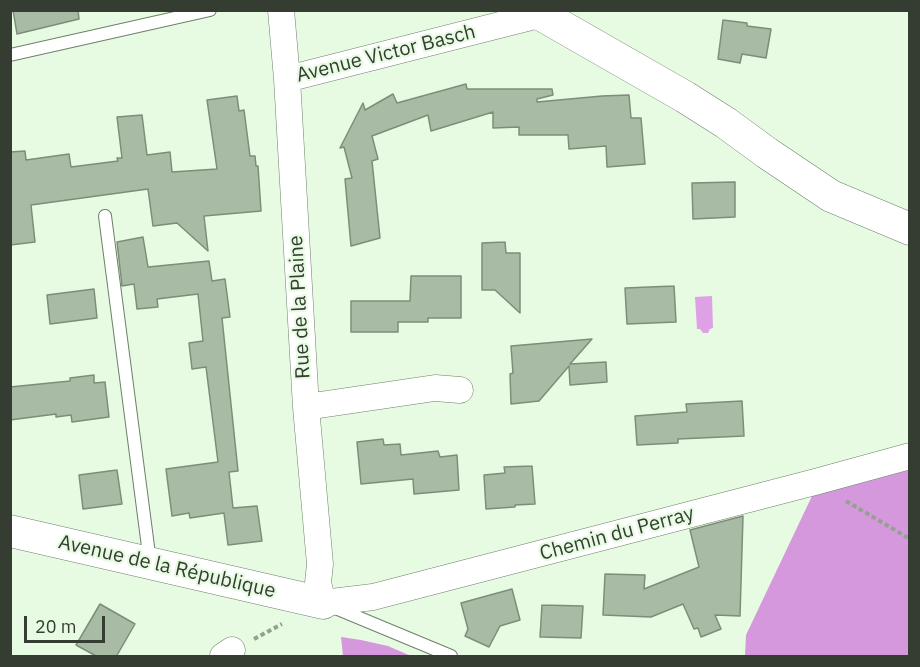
<!DOCTYPE html>
<html>
<head>
<meta charset="utf-8">
<style>
  body { margin:0 }
  #map { position:relative; width:920px; height:667px; overflow:hidden; background:#e7fbe2; font-family:"IBM Plex Sans",sans-serif }
  canvas { display:block }
  .frame { position:absolute; inset:0; border:12px solid #353d33; pointer-events:none }
  .scale { position:absolute; left:24px; top:616px; width:81px; height:27px; box-sizing:border-box; border:3px solid #353d33; border-top:0; padding-left:8px; font-size:18px; line-height:21px; white-space:nowrap; color:#353d33; -webkit-text-stroke:4px #e7fbe2; paint-order:stroke }
</style>
</head>
<body>
<div id="map">
<canvas width="920" height="667"></canvas>
<div class="frame"></div>
<div class="scale">20 m</div>
</div>
<script>
const context = document.querySelector('canvas').getContext('2d');
context.lineJoin = 'round';
function paint(path, color) {
  context.fillStyle = color;
  context.fill(path, 'evenodd');
}
function shape(rows) {
  const path = new Path2D();
  for (const r of rows) {
    path.moveTo(r[0], r[1]);
    for (let i = 2; i < r.length; i += 2) path.lineTo(r[i], r[i + 1]);
  }
  return path;
}
function trace(path, color, width, dash) {
  context.strokeStyle = color;
  context.lineWidth = width;
  context.lineCap = dash ? 'butt' : 'round';
  context.setLineDash(dash || []);
  context.stroke(path);
}
function drawText(font, color, halo, rows, align = 'center') {
  context.font = font + ' "IBM Plex Sans",sans-serif';
  context.lineWidth = 4.5;
  context.setLineDash([]);
  context.textBaseline = 'middle';
  context.strokeStyle = halo;
  context.fillStyle = color;
  for (const [text, x, y, turn = 0] of rows) {
    context.save();
    context.translate(x, y);
    context.rotate((+turn || 0) * Math.PI / 180);
    context.textAlign = isNaN(turn) ? turn : align;
    if (halo) context.strokeText(text, 0, 0);
    context.fillText(text, 0, 0);
    context.restore();
  }
}
paint(shape([
  [909,470,909,656,745,656,746,635,812,496],
  [341,637,361,640,388,646,411,656,343,656]
]), '#d598dd');
paint(shape([
  [712,296,713,328,710,329,708,333,703,333,700,329,697,329,695,297]
]), '#dea1e6');
const building = shape([
  [13,10,78,10,79,19,17,34,13,10],
  [723,20,747,23,747,26,771,29,766,58,742,54,740,63,718,59,723,20],
  [466,84,467,89,552,89,553,95,537,99,537,102,602,96,629,95,631,118,641,118,645,164,607,167,606,146,569,149,568,135,519,135,519,127,493,128,493,112,431,131,428,115,372,136,378,159,372,161,380,238,351,246,345,179,352,178,344,147,340,148,363,103,365,110,393,94,397,103,466,84],
  [237,96,239,111,244,110,250,156,255,156,256,166,258,166,261,211,204,216,208,251,177,223,153,226,148,189,31,205,35,242,10,245,10,152,25,151,26,160,69,154,71,167,118,161,117,158,122,158,117,117,142,115,147,155,170,152,172,172,217,169,207,100,237,96],
  [735,182,735,217,693,219,692,183,735,182],
  [143,237,148,267,209,261,212,281,225,279,230,317,222,318,238,471,229,472,233,508,257,506,262,541,228,545,224,513,190,518,189,513,172,516,166,469,218,462,206,367,192,369,189,343,203,341,198,294,157,299,158,307,137,309,134,284,122,286,117,242,143,237],
  [505,242,506,253,520,253,520,313,495,290,482,290,482,243,505,242],
  [411,276,461,276,461,318,428,318,428,322,398,322,398,332,351,332,351,301,410,301,411,276],
  [674,286,676,322,627,324,625,288,674,286],
  [94,289,97,318,50,324,47,295,94,289],
  [592,339,570,364,606,362,607,382,570,385,569,366,539,401,511,404,510,374,513,373,511,346,592,339],
  [94,375,94,383,105,382,109,417,72,422,71,415,56,417,56,414,10,420,10,387,70,381,70,378,94,375],
  [742,401,744,436,678,439,678,443,637,445,635,416,687,412,686,404,742,401],
  [383,439,384,445,400,444,401,455,438,451,440,457,457,455,459,490,414,494,413,479,361,484,357,442,383,439],
  [532,466,535,504,515,505,515,507,486,509,484,475,505,473,504,467,532,466],
  [117,470,122,504,83,509,79,475,117,470],
  [743,516,740,616,715,615,721,629,701,637,698,628,694,629,683,604,651,617,603,615,605,574,645,575,644,589,699,567,690,530,743,516],
  [512,589,520,620,500,626,489,647,465,636,468,629,461,603,512,589],
  [100,604,135,624,116,657,98,657,76,645,100,604],
  [542,605,583,606,581,638,540,637,542,605]
]);
paint(building, '#a8bba4');
trace(building, '#7c8e78', 1.5);
const service = shape([
  [10,55,210,10],
  [105,216,150,562],
  [333,607,451,656]
]);
const minor = shape([
  [281,10,287,79,306,407,320,564,318,583,323,603,373,597,815,482,910,456],
  [287,79,555,11],
  [306,407,435,388,460,390],
  [223,656,232,650]
]);
const tertiary = shape([
  [536,10,540,14,685,97,726,123,767,153,831,196,910,229],
  [10,531,323,603]
]);
trace(service, '#6e806a', 14);
trace(minor, '#6e806a', 27);
trace(tertiary, '#6e806a', 33);
trace(shape([
  [846,501,910,539],
  [254,639,282,624]
]), '#93a290', 4, [4.5, 3]);
trace(service, '#fff', 12);
trace(minor, '#fff', 26);
trace(tertiary, '#fff', 32);
drawText('20px', '#353d33', '#e7fbe2', [
  ["Avenue Victor Basch",386,54,-14],
  ["Rue de la Plaine",300,307,-93],
  ["Chemin du Perray",617,534,-15],
  ["Avenue de la République",167,567,13]
]);
</script>
</body>
</html>
